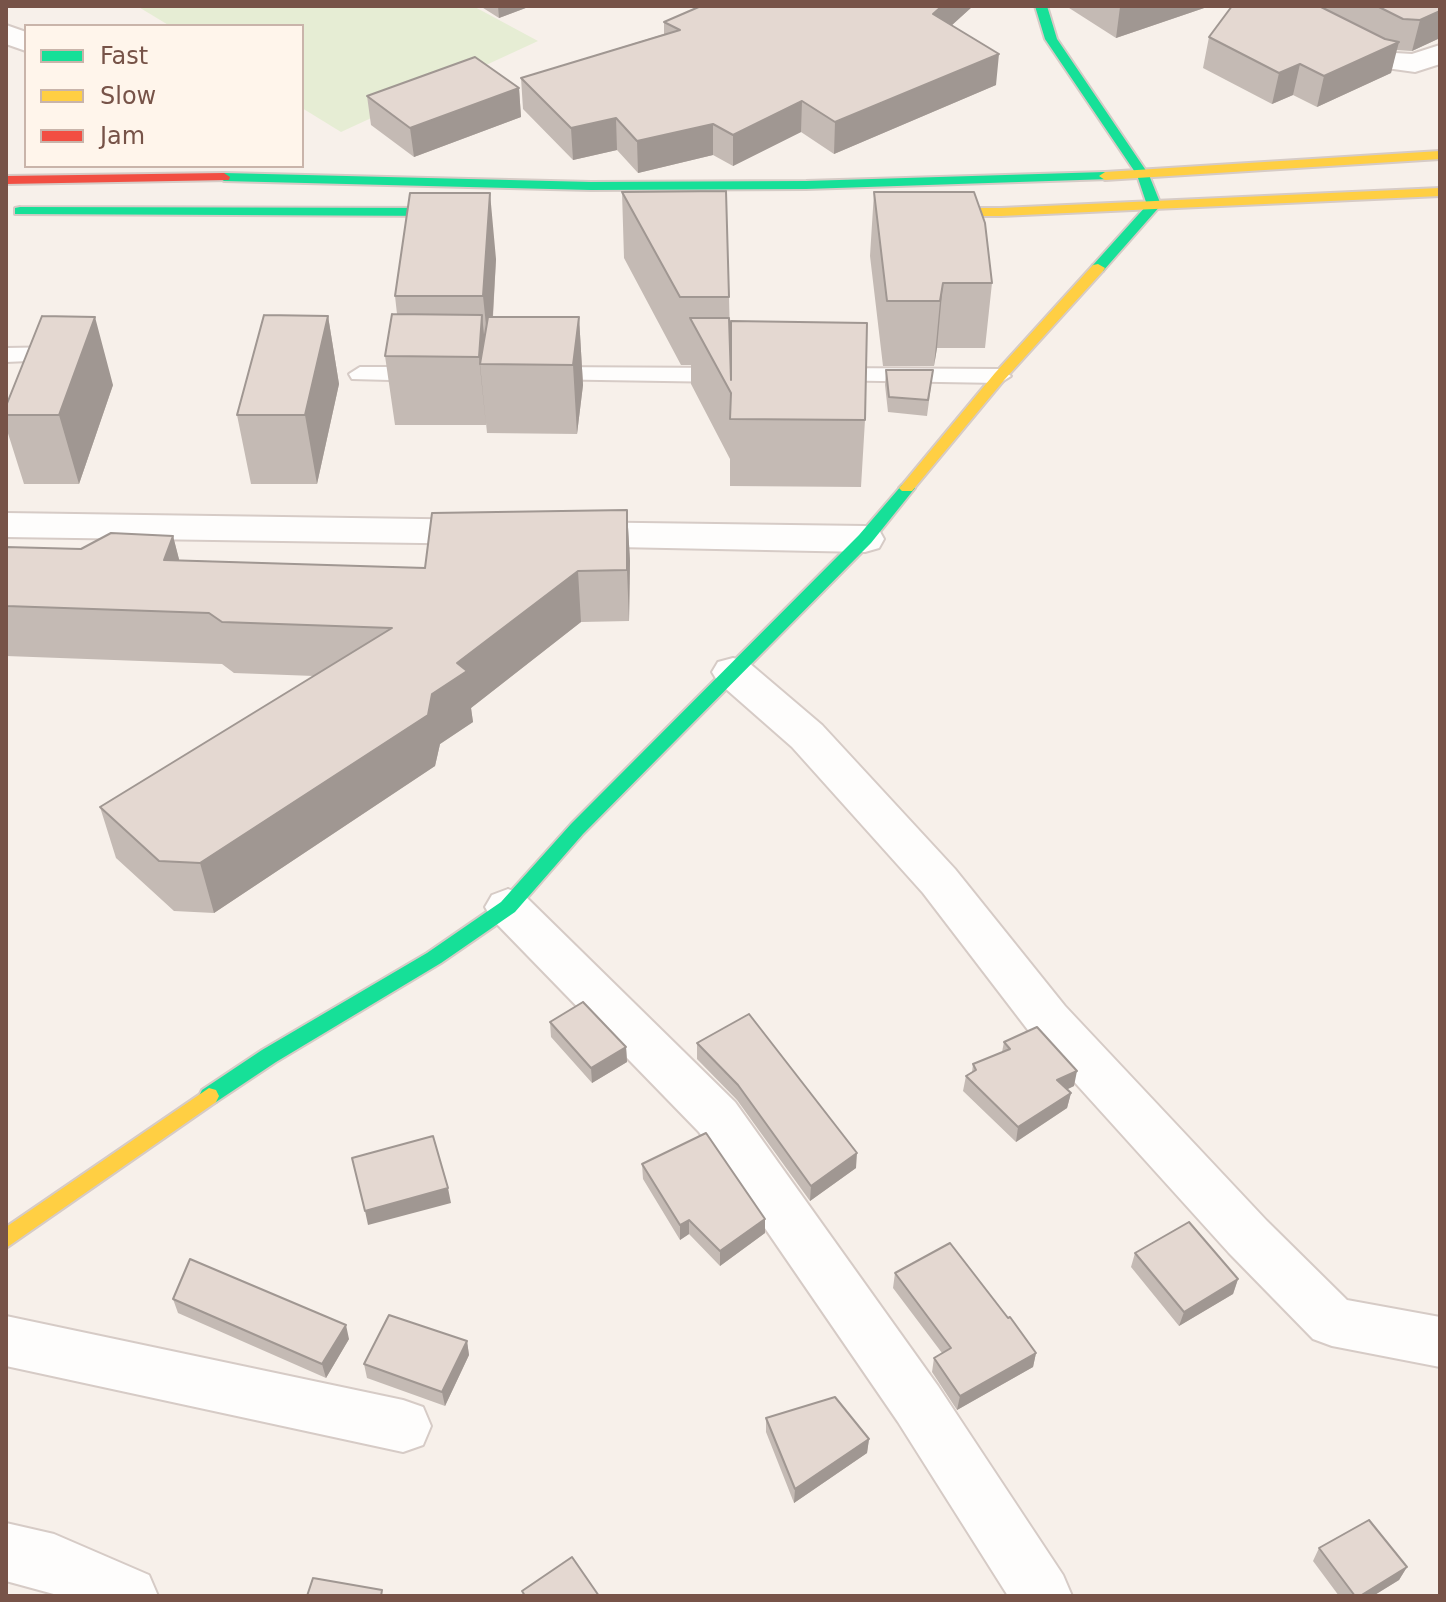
<!DOCTYPE html>
<html>
<head>
<meta charset="utf-8">
<style>
  body { margin:0 }
  #map { position:relative; width:1446px; height:1602px; overflow:hidden; background:#f7f0ea; font-family:"DejaVu Sans",sans-serif }
  canvas { display:block }
  .frame { position:absolute; inset:0; border:8px solid #775348; pointer-events:none }
  .legend { position:absolute; left:24px; top:24px; width:280px; height:144px; box-sizing:border-box; background:#fff5eb; border:2px solid #c9b4aa; margin:0; padding:10px 14px; list-style:none; font-size:24px; color:#775348 }
  .legend li { display:flex; align-items:center; gap:16px; height:40px }
  .legend b { width:40px; border:2px solid #c9b4aa }
</style>
</head>
<body>
<div id="map">
<canvas width="1446" height="1602"></canvas>
<div class="frame"></div>
<ul class="legend">
<li><b style="height:10px;background:#16e098"></b>Fast</li>
<li><b style="height:10px;background:#ffcf43"></b>Slow</li>
<li><b style="height:10px;background:#f24e42"></b>Jam</li>
</ul>
</div>
<script>
const context = document.querySelector('canvas').getContext('2d');
context.lineJoin = 'round';
function paint(path, color) {
  context.fillStyle = color;
  context.fill(path, 'evenodd');
}
function shape(rows) {
  const path = new Path2D();
  for (const r of rows) {
    path.moveTo(r[0], r[1]);
    for (let i = 2; i < r.length; i += 2) path.lineTo(r[i], r[i + 1]);
  }
  return path;
}
function trace(path, color, width, dash) {
  context.strokeStyle = color;
  context.lineWidth = width;
  context.lineCap = dash ? 'butt' : 'round';
  context.setLineDash(dash || []);
  context.stroke(path);
}
paint(shape([
  [137,6,473,6,538,41,341,132,302,108,302,26,170,26]
]), '#e6edd4');
const lane = shape([
  [65,347,76,354,73,359,6,362,6,348,65,347],
  [360,367,427,367,438,374,427,381,352,379,349,374,360,367],
  [545,367,727,368,738,375,727,382,537,379,534,374,545,367],
  [829,368,1000,369,1011,376,1000,383,821,380,818,375,829,368]
]);
const street = shape([
  [1266,6,1302,6,1395,53,1412,54,1440,45,1440,64,1415,72,1379,67,1270,12,1266,6],
  [6,25,26,32,26,51,6,44,6,25],
  [6,513,490,520,504,523,509,532,504,541,490,544,6,537,6,513],
  [567,522,865,526,879,530,884,539,879,548,865,552,567,546,553,543,548,534,553,525,567,522],
  [733,658,748,662,822,725,955,869,1065,1006,1267,1221,1347,1300,1440,1317,1440,1367,1332,1346,1313,1339,1229,1253,1031,1034,923,893,792,747,718,682,712,672,718,662,733,658],
  [508,889,524,895,735,1102,938,1386,1063,1575,1072,1596,1008,1596,898,1422,699,1132,492,919,485,907,492,895,508,889],
  [6,1316,403,1400,423,1407,431,1426,423,1445,403,1452,6,1366,6,1316],
  [6,1523,54,1534,149,1575,158,1596,61,1596,6,1581,6,1523]
]);
const fast = shape([
  [1035,6,1047,6,1057,39,1149,175,1161,205,1103,271,1098,272,1091,268,1093,265,1147,205,1137,175,1045,39,1035,6],
  [1105,172,1111,176,1110,179,806,189,591,190,224,181,218,177,224,173,591,182,806,181,1105,172],
  [20,207,448,208,455,212,448,216,15,214,15,208,20,207],
  [907,483,915,488,871,543,583,834,515,912,441,963,276,1062,216,1102,209,1104,202,1102,199,1096,202,1090,262,1050,427,953,501,902,571,824,859,535,902,485,907,483]
]);
const slow = shape([
  [1440,151,1440,159,1105,180,1099,176,1105,172,1440,151],
  [1440,188,1440,196,1001,216,920,216,913,212,920,208,1001,208,1440,188],
  [1098,264,1105,268,1103,271,1005,379,912,491,902,491,899,488,902,485,995,373,1093,265,1098,264],
  [209,1088,216,1090,219,1096,216,1102,6,1248,6,1227,209,1088]
]);
const jam = shape([
  [224,173,230,177,229,180,6,184,6,176,224,173]
]);
trace(lane, '#d6cbc6', 4);
trace(street, '#d6cbc6', 4);
trace(fast, '#d6cbc6', 4);
trace(slow, '#d6cbc6', 4);
trace(jam, '#d6cbc6', 4);
paint(lane, '#fefdfc');
paint(street, '#fefdfc');
paint(fast, '#16e098');
paint(slow, '#ffcf43');
paint(jam, '#f24e42');
paint(shape([
  [480,6,531,6,499,18],
  [691,6,973,6,952,25,996,85,834,154,801,132,733,166,713,155,638,173,617,150,573,160,523,109,521,78,664,34,664,22,696,8],
  [1066,6,1210,6,1116,38],
  [1232,6,1440,6,1440,38,1412,51,1396,50,1391,73,1317,107,1293,95,1272,104,1203,68,1209,37],
  [519,88,521,117,414,157,371,125,367,96],
  [622,192,729,297,731,380,865,420,861,487,730,486,730,459,691,384,691,365,681,365,624,258],
  [874,192,992,283,985,348,937,348,934,366,883,366,870,256],
  [496,259,493,317,579,317,583,385,577,434,487,433,486,423,486,425,395,425,385,356,397,314,395,296],
  [328,316,339,384,317,484,251,484,237,415],
  [886,370,931,386,927,416,888,412,885,385],
  [113,385,79,484,24,484,6,427,6,406],
  [627,510,630,561,629,621,581,622,471,708,473,722,440,744,435,766,214,913,174,911,116,858,100,807,314,676,234,673,222,664,6,656,6,547,81,549,173,536,179,560,425,568],
  [550,1022,626,1047,627,1062,592,1083,551,1037],
  [1004,1042,1074,1086,1067,1089,1071,1093,1067,1108,1016,1142,963,1091,966,1076,972,1072,973,1064,1002,1052],
  [697,1043,856,1168,810,1201,737,1100,697,1059],
  [642,1164,765,1219,765,1233,720,1266,689,1234,680,1240,643,1179],
  [1135,1253,1238,1279,1233,1294,1179,1326,1131,1267],
  [895,1273,1008,1318,1036,1353,1033,1367,957,1410,932,1372,934,1358,942,1353,893,1288],
  [173,1299,349,1339,326,1378,178,1313],
  [467,1341,469,1355,445,1406,367,1378,364,1364],
  [766,1418,869,1439,867,1453,794,1503,766,1432],
  [1319,1548,1407,1567,1399,1580,1373,1596,1339,1596,1313,1561]
]), '#c4bab4');
paint(shape([
  [498,6,531,6,499,18],
  [942,6,973,6,930,45,933,14],
  [1122,6,1210,6,1116,38,1120,7],
  [1440,11,1440,38,1412,51,1420,20],
  [1399,42,1391,73,1317,107,1324,76],
  [999,54,996,85,834,154,835,122],
  [1300,64,1293,95,1272,104,1279,73],
  [519,88,521,117,414,157,410,128],
  [802,101,801,132,733,166,733,135],
  [616,118,617,150,573,160,571,128],
  [713,124,713,155,638,173,637,141],
  [490,193,496,259,490,364,483,296],
  [943,283,937,348,934,366,940,301],
  [482,315,487,364,480,364,486,425,479,357],
  [328,316,339,384,317,484,305,415],
  [95,317,113,385,79,484,59,415],
  [579,317,583,385,577,434,573,365],
  [627,510,630,561,629,621,627,570],
  [173,536,186,586,164,560],
  [578,571,581,622,471,708,473,722,440,744,435,766,214,913,200,863,457,663],
  [626,1047,627,1062,592,1083,591,1068],
  [1077,1071,1074,1086,1054,1096,1057,1080],
  [1071,1093,1067,1108,1016,1142,1018,1127],
  [857,1153,856,1168,810,1201,811,1186],
  [448,1188,451,1203,368,1225,365,1211],
  [765,1219,765,1233,720,1266,720,1251],
  [689,1220,689,1234,680,1240,680,1225],
  [1238,1279,1233,1294,1179,1326,1184,1312],
  [346,1325,349,1339,326,1378,322,1364],
  [467,1341,469,1355,445,1406,442,1392],
  [1036,1353,1033,1367,957,1410,960,1396],
  [869,1439,867,1453,794,1503,795,1489],
  [1407,1567,1399,1580,1373,1596,1360,1596]
]), '#a09792');
const building = shape([
  [701,6,942,6,933,14,999,54,835,122,802,101,733,135,713,124,637,141,616,118,571,128,521,78,680,30,664,22,701,6],
  [1232,6,1319,6,1385,39,1399,42,1324,76,1300,64,1279,73,1209,37,1232,6],
  [1377,6,1440,6,1440,11,1420,20,1403,19,1377,6],
  [475,57,519,88,410,128,367,96,475,57],
  [726,191,729,297,680,297,622,192,726,191],
  [874,192,974,192,985,223,992,283,943,283,940,301,887,301,874,192],
  [410,193,490,193,483,296,395,296,410,193],
  [392,314,482,315,479,357,385,356,392,314],
  [264,315,328,316,305,415,237,415,264,315],
  [42,316,95,317,59,415,6,415,6,406,42,316],
  [488,317,579,317,573,365,480,364,488,317],
  [690,318,729,318,731,380,731,321,867,323,865,420,730,419,731,393,690,318],
  [886,370,933,370,928,400,889,397,886,370],
  [627,510,627,570,578,571,457,663,467,671,432,694,428,715,200,863,159,861,100,807,392,628,222,622,209,613,6,606,6,547,81,549,111,533,173,536,164,560,425,568,432,513,627,510],
  [583,1002,626,1047,591,1068,550,1022,583,1002],
  [749,1014,857,1153,811,1186,738,1085,697,1043,749,1014],
  [1037,1027,1077,1071,1057,1080,1071,1093,1018,1127,966,1076,976,1070,973,1064,1010,1049,1004,1042,1037,1027],
  [706,1133,765,1219,720,1251,689,1220,680,1225,642,1164,706,1133],
  [433,1136,448,1188,365,1211,352,1158,433,1136],
  [1189,1222,1238,1279,1184,1312,1135,1253,1189,1222],
  [950,1243,1008,1318,1010,1317,1036,1353,960,1396,934,1358,951,1348,895,1273,950,1243],
  [190,1259,346,1325,322,1364,173,1299,190,1259],
  [389,1315,467,1341,442,1392,364,1364,389,1315],
  [835,1397,869,1439,795,1489,766,1418,835,1397],
  [1369,1520,1407,1567,1360,1596,1355,1596,1319,1548,1369,1520],
  [572,1557,599,1596,525,1596,522,1591,572,1557],
  [313,1578,382,1590,381,1596,307,1596,313,1578]
]);
paint(building, '#e4d8d1');
trace(building, '#a09792', 2);
</script>
</body>
</html>
